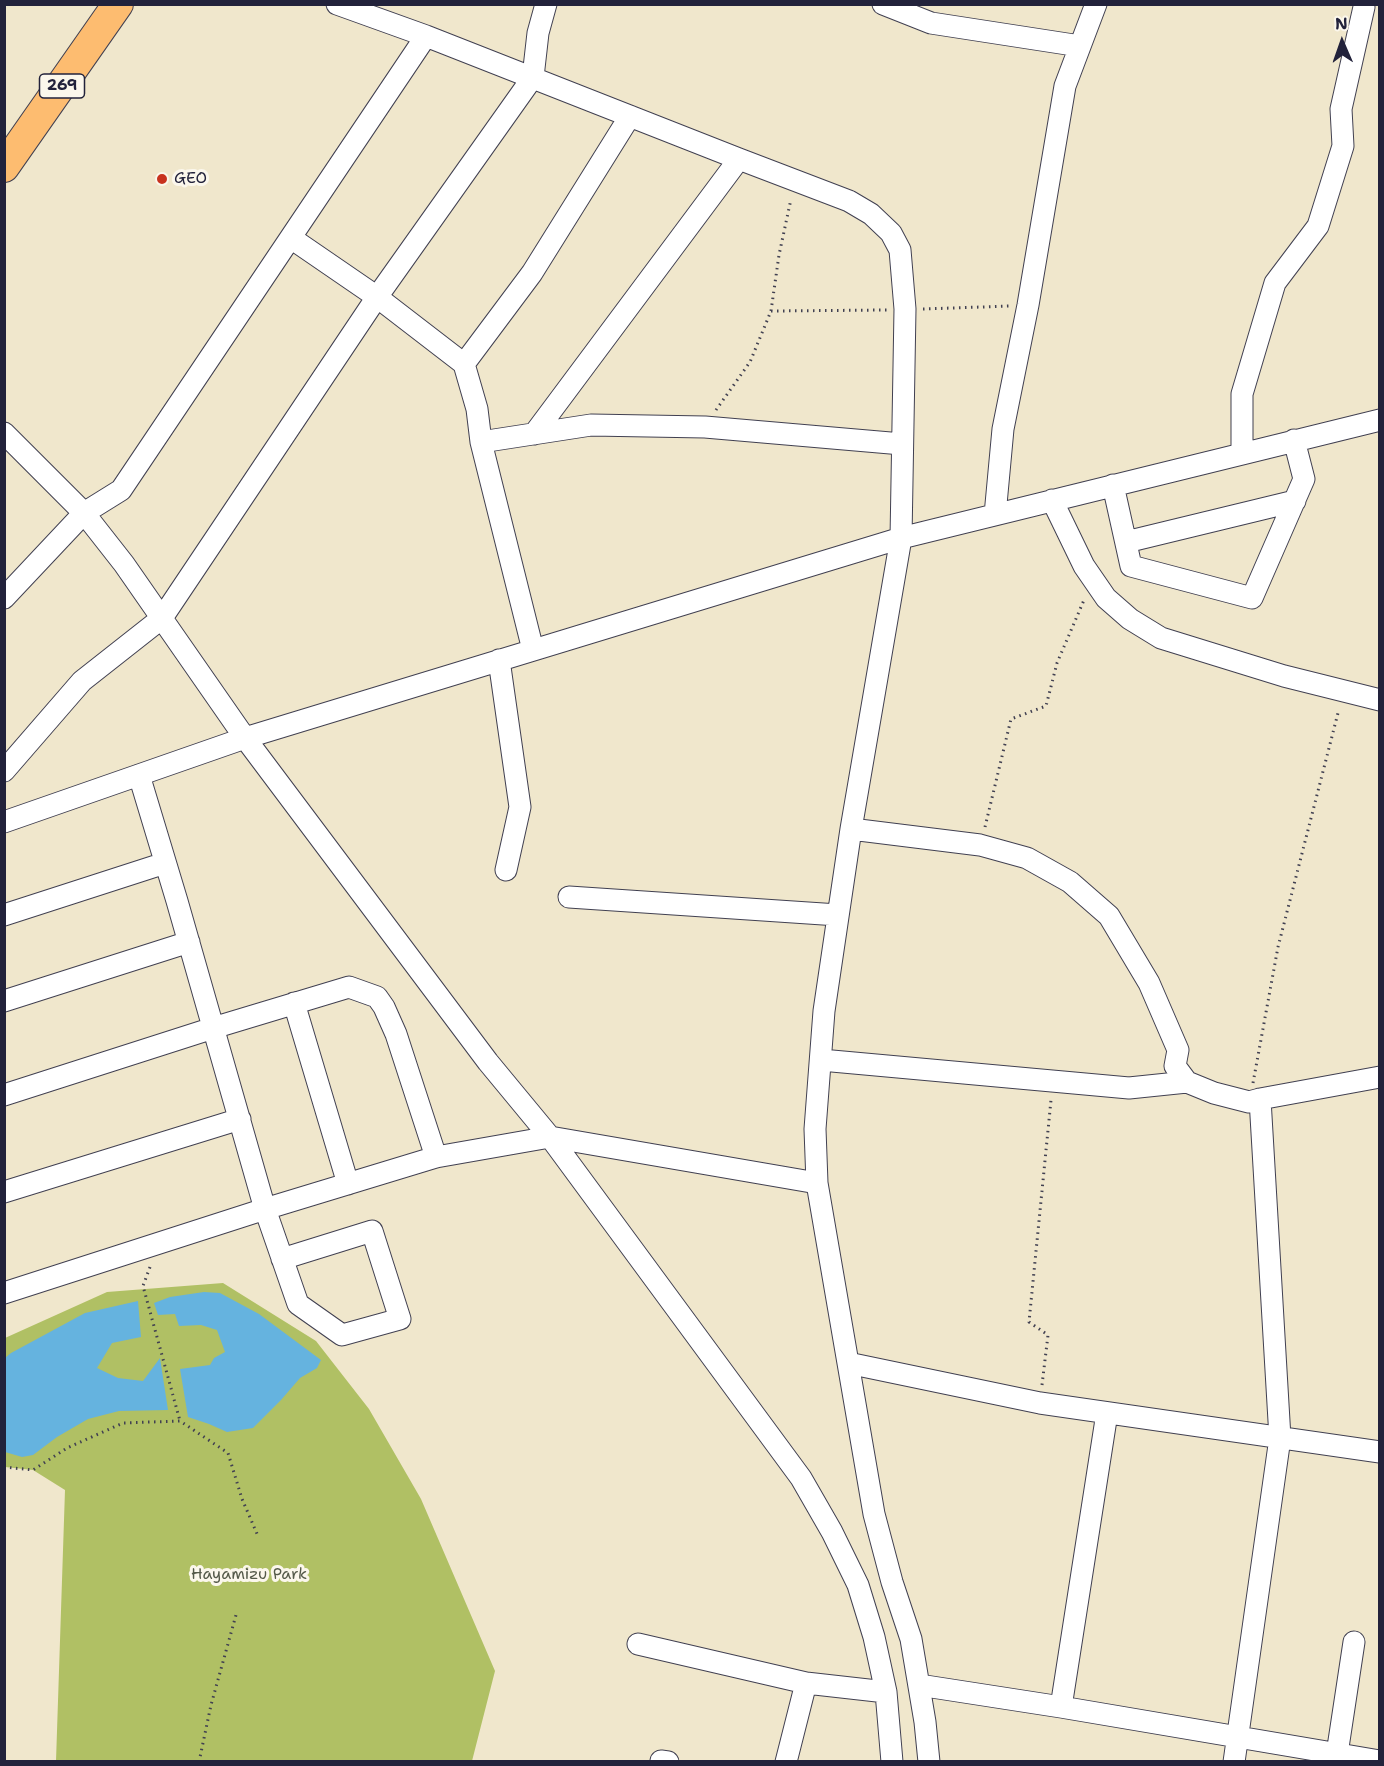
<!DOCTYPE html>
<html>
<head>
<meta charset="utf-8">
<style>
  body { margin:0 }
  #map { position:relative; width:1384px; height:1766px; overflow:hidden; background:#f0e7cc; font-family:"Shantell Sans",sans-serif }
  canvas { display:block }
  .frame { position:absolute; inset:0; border:6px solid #22223b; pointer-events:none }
  .north { position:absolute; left:1312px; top:12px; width:60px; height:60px; -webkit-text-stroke:4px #fbf7ec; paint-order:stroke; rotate:358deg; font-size:16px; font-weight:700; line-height:24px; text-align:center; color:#22223b }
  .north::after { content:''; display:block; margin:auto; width:21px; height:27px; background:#22223b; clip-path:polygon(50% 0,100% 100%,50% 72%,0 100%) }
</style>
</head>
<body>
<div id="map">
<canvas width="1384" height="1766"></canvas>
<div class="frame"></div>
<div class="north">N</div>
</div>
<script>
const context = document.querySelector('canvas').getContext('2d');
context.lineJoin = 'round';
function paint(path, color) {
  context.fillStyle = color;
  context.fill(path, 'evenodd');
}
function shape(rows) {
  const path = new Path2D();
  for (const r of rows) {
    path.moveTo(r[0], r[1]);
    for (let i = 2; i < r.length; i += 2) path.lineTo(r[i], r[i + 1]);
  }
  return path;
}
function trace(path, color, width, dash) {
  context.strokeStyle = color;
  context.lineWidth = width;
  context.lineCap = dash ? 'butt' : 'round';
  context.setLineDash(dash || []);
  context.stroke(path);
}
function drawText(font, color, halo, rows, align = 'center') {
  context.font = font + ' "Shantell Sans",sans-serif';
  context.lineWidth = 6;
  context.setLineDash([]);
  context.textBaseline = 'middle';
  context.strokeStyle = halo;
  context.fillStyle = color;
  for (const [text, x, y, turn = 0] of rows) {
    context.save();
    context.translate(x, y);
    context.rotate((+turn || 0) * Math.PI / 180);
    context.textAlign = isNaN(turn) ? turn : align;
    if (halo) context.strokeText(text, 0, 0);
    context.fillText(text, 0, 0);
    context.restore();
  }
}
paint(shape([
  [223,1283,316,1341,369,1409,421,1499,495,1671,472,1761,56,1761,65,1490,33,1470,5,1467,5,1338,107,1292]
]), '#b0c064');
paint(shape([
  [204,1292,220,1293,259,1314,321,1360,317,1368,300,1378,281,1400,253,1428,227,1432,209,1424,188,1417,180,1369,210,1365,214,1358,225,1352,217,1330,201,1325,179,1326,175,1314,158,1315,154,1303,170,1297],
  [138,1301,141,1337,112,1343,97,1368,118,1378,143,1381,160,1358,168,1410,119,1411,88,1419,57,1437,33,1455,22,1457,5,1452,5,1358,11,1353,85,1313]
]), '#65b3df');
const minor = shape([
  [337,4,426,36,739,159,849,201,871,214,891,233,900,250,905,309,901,538,851,829,824,1011,815,1129,817,1183,874,1514,892,1582,911,1639,925,1722,929,1762],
  [883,4,931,23,1080,46],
  [291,238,377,297,464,364,477,409,481,442,533,650],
  [464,364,532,273,630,116],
  [4,433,84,513,124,564,245,738,488,1062,550,1137,801,1478,832,1532,858,1585,874,1637,886,1692,892,1762],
  [534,434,739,159],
  [481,442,591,425,705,427,902,444],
  [1242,453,1242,394,1275,283,1318,226,1343,146,1341,109,1364,7],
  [1113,485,1131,566,1252,598,1304,479,1294,440],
  [1052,500,1084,566,1106,598,1130,619,1161,638,1284,676,1380,700],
  [995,515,1003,429,1028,305,1065,86,1096,4],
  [1126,542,1295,501],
  [4,598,84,513,121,490,426,36],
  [499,660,520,807,506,870],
  [4,771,82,681,162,618,377,297,533,77,538,33,546,4],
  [139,775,177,901,265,1209,298,1304,342,1335,400,1319,372,1231,282,1259],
  [4,822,245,738,901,538,1380,420],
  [851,829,980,845,1027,858,1070,882,1109,916,1149,983,1178,1050,1175,1066,1187,1082,1214,1093,1249,1102,1260,1099,1380,1077],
  [569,897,838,915],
  [4,915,165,863],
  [4,1001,189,942],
  [294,1003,348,1184],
  [821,1060,1129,1088,1187,1082],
  [4,1095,213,1028,349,987,377,997,384,1007,396,1034,436,1157],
  [4,1192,240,1119],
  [4,1293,265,1209,436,1157,550,1137,817,1183],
  [848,1363,1040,1403,1380,1452],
  [638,1644,806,1683,886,1692],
  [919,1685,1061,1707,1380,1761],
  [1061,1707,1107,1413],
  [1337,1754,1354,1642],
  [661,1761,668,1762],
  [786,1762,806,1683],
  [1234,1762,1280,1438,1260,1099]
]);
const highway = shape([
  [4,167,118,4]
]);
trace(minor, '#414051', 23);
trace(highway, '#414051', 32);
trace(shape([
  [923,309,1010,306],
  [771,311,887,310],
  [716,410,750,362,771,311,779,255,791,199],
  [985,827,1011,719,1046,706,1057,663,1084,600],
  [1253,1083,1278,947,1339,709],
  [150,1267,143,1286,180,1421],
  [1042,1385,1048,1335,1029,1322,1051,1100],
  [4,1467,33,1470,67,1448,123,1423,180,1421,228,1453,242,1499,258,1536],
  [199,1762,211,1705,236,1615]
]), '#414051', 3, [1.5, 4.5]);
trace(minor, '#fff', 21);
trace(highway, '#fdbc70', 30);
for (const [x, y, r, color] of [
  [162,179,6,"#c8321e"]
]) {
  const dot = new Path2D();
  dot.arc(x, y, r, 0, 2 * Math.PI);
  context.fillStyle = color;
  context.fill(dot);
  trace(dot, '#fbf7ec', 2);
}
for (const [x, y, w] of [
  [62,86,45]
]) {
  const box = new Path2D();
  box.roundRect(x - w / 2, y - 12, w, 24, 4.5);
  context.fillStyle = '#fbf7ec';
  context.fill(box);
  trace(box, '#22223b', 1.5);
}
drawText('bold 15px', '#22223b', null, [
  ["269",62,86]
]);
drawText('16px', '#22223b', '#fbf7ec', [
  ["GEO",174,179]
], 'left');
drawText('16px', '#545949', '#fbf7ec', [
  ["Hayamizu Park",249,1575]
]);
</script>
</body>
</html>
